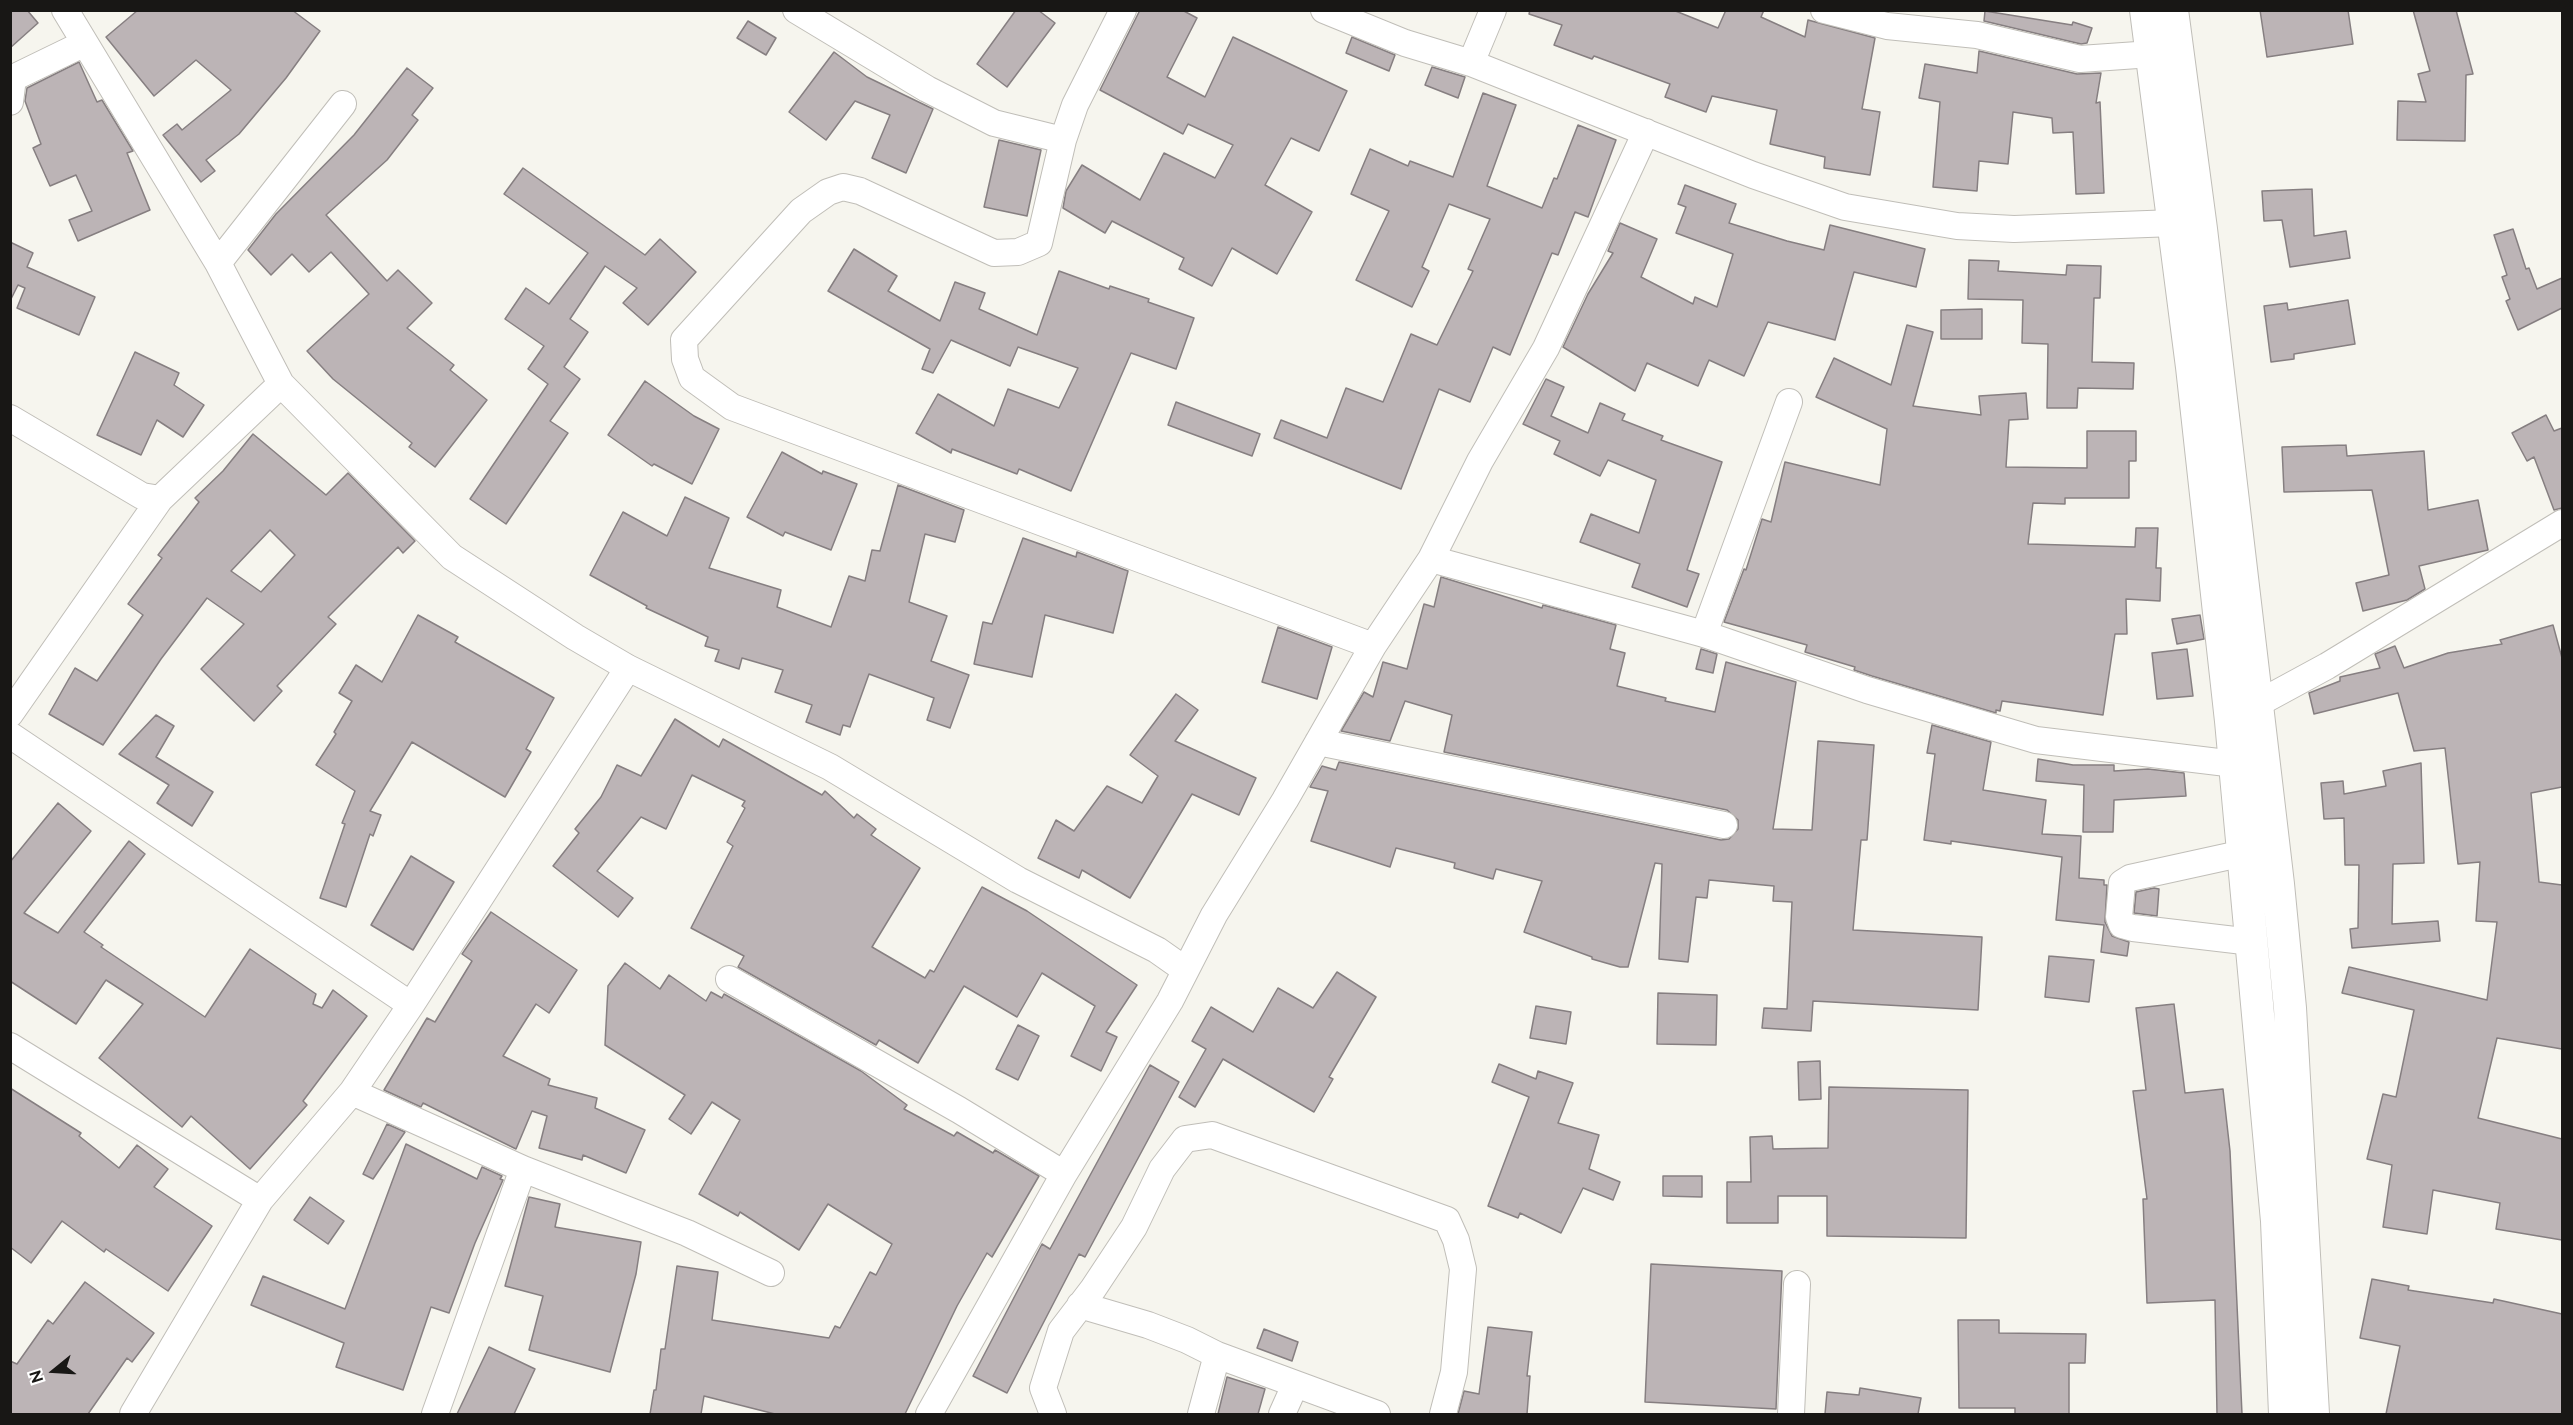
<!DOCTYPE html>
<html>
<head>
<meta charset="utf-8">
<style>
  body { margin:0 }
  #map { position:relative; width:2573px; height:1425px; overflow:hidden; background:#f6f5ee; font-family:Raleway,sans-serif }
  canvas { display:block }
  .frame { position:absolute; inset:0; border:12px solid #181715; pointer-events:none }
  .north { position:absolute; left:24px; top:1341px; width:60px; height:60px; -webkit-text-stroke:4px #fff; paint-order:stroke; rotate:252deg; font-size:16px; font-weight:700; line-height:24px; text-align:center; color:#181715 }
  .north::after { content:''; display:block; margin:auto; width:21px; height:27px; background:#181715; clip-path:polygon(50% 0,100% 100%,50% 72%,0 100%) }
</style>
</head>
<body>
<div id="map">
<canvas width="2573" height="1425"></canvas>
<div class="frame"></div>
<div class="north">N</div>
</div>
<script>
const context = document.querySelector('canvas').getContext('2d');
context.lineJoin = 'round';
function paint(path, color) {
  context.fillStyle = color;
  context.fill(path, 'evenodd');
}
function shape(rows) {
  const path = new Path2D();
  for (const r of rows) {
    path.moveTo(r[0], r[1]);
    for (let i = 2; i < r.length; i += 2) path.lineTo(r[i], r[i + 1]);
  }
  return path;
}
function trace(path, color, width, dash) {
  context.strokeStyle = color;
  context.lineWidth = width;
  context.lineCap = dash ? 'butt' : 'round';
  context.setLineDash(dash || []);
  context.stroke(path);
}
const building = shape([
  [10,10,27,10,38,23,10,48,10,10],
  [138,10,292,10,320,31,286,78,239,134,206,160,215,171,201,182,163,135,177,124,182,130,231,90,196,60,154,96,106,37,138,10],
  [1016,10,1038,10,1055,23,1007,87,977,64,1016,10],
  [1140,10,1182,10,1197,18,1167,77,1205,97,1233,37,1347,91,1319,151,1291,138,1265,185,1312,212,1277,274,1232,248,1212,286,1179,269,1184,258,1112,221,1105,233,1063,208,1066,191,1082,165,1140,200,1164,153,1215,178,1233,145,1188,124,1183,134,1100,90,1140,10],
  [1530,10,1673,10,1718,28,1726,10,1764,10,1761,17,1805,37,1808,20,1875,38,1862,109,1880,112,1870,175,1824,168,1825,157,1770,144,1777,110,1712,96,1706,112,1665,97,1670,84,1594,56,1592,59,1554,45,1562,25,1529,14,1530,10],
  [2260,10,2348,10,2353,44,2267,57,2260,10],
  [2413,10,2456,10,2473,74,2466,75,2465,141,2397,140,2398,101,2426,102,2418,74,2430,71,2413,10],
  [1985,11,2072,25,2073,22,2092,28,2087,43,2081,44,1984,21,1985,11],
  [748,21,776,38,766,55,737,38,748,21],
  [1352,37,1395,55,1389,71,1346,53,1352,37],
  [1979,51,2077,74,2101,73,2096,103,2100,102,2104,193,2076,194,2073,132,2053,133,2052,118,2013,112,2008,164,1979,161,1977,191,1933,187,1940,102,1919,98,1925,64,1977,73,1979,51],
  [834,52,867,77,933,109,906,173,872,158,890,115,855,101,826,140,789,112,834,52],
  [79,62,97,102,102,100,133,151,127,153,150,210,78,241,69,220,92,211,76,175,50,186,33,148,41,144,25,101,27,88,79,62],
  [1432,67,1465,77,1458,98,1425,85,1432,67],
  [407,68,433,88,412,115,418,120,387,160,326,215,387,281,398,270,432,303,407,328,454,365,450,370,487,400,435,467,409,447,412,443,333,379,307,351,369,294,331,252,309,272,292,254,271,275,248,250,276,214,354,135,407,68],
  [1483,93,1516,105,1487,186,1542,208,1554,178,1557,179,1578,125,1616,140,1588,217,1575,212,1558,255,1552,253,1510,355,1493,347,1470,402,1439,389,1401,489,1274,438,1281,420,1327,438,1346,388,1383,402,1411,334,1437,345,1473,271,1468,269,1490,219,1449,204,1422,267,1429,271,1412,307,1356,280,1389,211,1351,194,1370,149,1408,166,1410,161,1453,177,1483,93],
  [999,140,1041,150,1027,216,984,207,999,140],
  [523,168,645,255,660,239,696,272,648,325,623,303,637,288,605,266,570,319,588,332,564,367,580,379,550,421,568,433,506,524,470,499,548,384,528,369,544,346,505,319,526,288,549,304,588,253,504,194,523,168],
  [1685,185,1736,204,1729,223,1787,241,1824,250,1830,225,1925,249,1916,287,1854,272,1835,340,1768,322,1744,376,1709,360,1698,386,1647,363,1635,391,1563,347,1588,294,1613,253,1608,251,1620,223,1657,239,1641,277,1693,304,1695,297,1717,307,1733,254,1676,233,1686,207,1678,204,1685,185],
  [2312,189,2314,236,2346,231,2350,258,2290,267,2282,220,2264,221,2262,191,2312,189],
  [2513,229,2526,269,2529,268,2537,289,2562,278,2562,308,2518,330,2506,301,2510,299,2502,277,2507,275,2494,235,2513,229],
  [10,242,33,253,27,267,95,297,79,335,17,308,25,288,18,285,10,301,10,242],
  [854,249,897,276,888,291,940,321,955,282,985,293,979,309,1037,335,1059,271,1109,289,1110,286,1149,299,1148,302,1194,318,1176,369,1131,353,1071,491,1019,469,1017,474,952,449,951,453,916,433,938,394,994,426,1008,389,1059,408,1078,368,1018,347,1010,366,951,340,933,373,922,369,930,349,828,291,854,249],
  [1969,260,1999,261,1998,271,2066,275,2067,265,2101,266,2100,298,2094,298,2092,362,2134,363,2133,389,2078,388,2077,408,2047,408,2048,344,2022,343,2023,300,1968,299,1969,260],
  [2348,300,2355,344,2294,354,2294,359,2271,362,2264,306,2287,303,2288,310,2348,300],
  [1982,309,1982,339,1941,339,1941,310,1982,309],
  [1907,325,1933,332,1913,406,1981,415,1979,396,2026,393,2028,419,2009,420,2006,467,2087,468,2087,431,2136,431,2136,461,2129,461,2129,498,2065,498,2065,504,2033,503,2028,544,2135,547,2136,528,2158,528,2156,568,2161,568,2160,601,2126,599,2127,634,2115,634,2103,715,2002,701,2000,711,1996,710,1996,713,1872,676,1854,670,1855,667,1805,652,1807,645,1724,622,1744,569,1746,570,1762,519,1771,522,1785,462,1880,485,1887,429,1816,397,1834,358,1891,385,1907,325],
  [135,352,179,373,174,385,204,405,183,437,157,420,141,455,97,435,135,352],
  [1546,379,1564,387,1551,416,1588,433,1600,403,1625,414,1622,420,1663,436,1661,440,1722,462,1687,570,1699,574,1687,607,1632,587,1640,564,1580,542,1591,514,1639,533,1656,480,1608,460,1600,476,1554,454,1560,441,1523,424,1546,379],
  [645,381,694,416,719,429,692,484,654,464,652,466,608,435,645,381],
  [1176,402,1260,434,1252,456,1168,425,1176,402],
  [2546,415,2554,431,2562,428,2562,508,2554,510,2534,457,2527,461,2512,433,2546,415],
  [253,434,326,495,348,473,415,541,403,553,398,547,328,617,336,624,277,686,282,691,254,721,201,669,244,624,207,598,161,659,103,745,49,714,75,668,97,681,143,615,128,604,162,558,158,555,199,502,195,498,223,471,253,434],
  [270,530,295,555,261,592,231,571,270,530],
  [2346,445,2347,456,2424,451,2428,510,2478,500,2488,550,2419,566,2425,589,2407,600,2363,611,2356,583,2389,575,2372,490,2284,492,2282,447,2346,445],
  [782,452,822,474,823,471,857,484,831,550,785,532,783,536,747,517,782,452],
  [898,485,964,510,955,542,925,534,909,602,947,616,931,661,969,675,950,728,927,720,934,698,869,674,850,727,843,725,840,735,806,722,812,705,775,692,783,670,742,658,739,669,715,661,719,650,705,646,708,637,646,608,647,606,590,575,623,512,667,536,685,497,729,518,709,568,781,590,777,607,831,627,849,576,865,581,872,550,880,551,898,485],
  [1023,538,1076,557,1077,552,1128,571,1113,633,1045,615,1032,677,974,664,983,622,992,624,1023,538],
  [1441,577,1542,608,1543,605,1616,625,1610,649,1625,653,1617,686,1666,698,1665,701,1715,712,1726,662,1796,682,1773,829,1812,830,1818,741,1874,745,1867,840,1861,840,1853,930,1982,937,1978,1010,1813,1001,1811,1031,1762,1028,1764,1008,1787,1009,1792,902,1773,901,1774,886,1709,880,1707,898,1696,897,1688,962,1659,959,1662,864,1655,863,1628,967,1620,967,1592,959,1592,957,1524,932,1542,881,1496,869,1493,879,1454,868,1455,863,1396,848,1390,867,1311,841,1328,791,1310,787,1322,766,1336,770,1339,762,1721,840,1729,839,1738,829,1738,820,1727,810,1444,752,1452,715,1405,701,1390,741,1341,731,1364,692,1373,697,1383,662,1407,669,1424,604,1434,607,1441,577],
  [418,615,458,637,455,642,554,698,526,749,531,752,505,797,412,742,370,811,381,815,373,836,370,834,346,907,320,898,345,824,342,823,355,791,316,765,336,734,334,732,352,701,339,693,356,665,382,682,418,615],
  [2200,615,2204,639,2177,644,2172,619,2200,615],
  [2553,625,2562,658,2562,787,2531,793,2539,882,2562,885,2562,1049,2497,1038,2478,1118,2562,1139,2562,1240,2496,1229,2500,1203,2433,1190,2427,1234,2383,1227,2392,1165,2367,1159,2383,1094,2396,1097,2414,1010,2342,993,2349,967,2487,1000,2497,922,2476,921,2480,862,2458,864,2445,748,2414,751,2398,693,2314,714,2309,693,2340,681,2340,677,2380,668,2375,654,2395,646,2404,668,2448,653,2502,644,2500,640,2553,625],
  [1278,627,1332,647,1317,699,1262,682,1278,627],
  [1701,649,1717,654,1713,673,1696,669,1701,649],
  [2187,649,2193,696,2157,699,2152,653,2187,649],
  [1176,694,1198,710,1175,741,1256,778,1239,815,1192,794,1130,898,1082,870,1079,878,1038,858,1056,820,1074,831,1107,786,1142,803,1158,776,1130,755,1176,694],
  [156,715,174,726,156,757,213,792,192,826,157,803,169,785,119,754,156,715],
  [675,719,719,747,723,739,822,795,825,791,854,818,857,814,876,829,871,835,920,868,872,947,925,978,930,970,934,972,982,887,1027,911,1137,985,1106,1032,1117,1037,1101,1071,1071,1056,1095,1006,1042,973,1017,1017,964,986,918,1063,879,1040,876,1045,738,967,744,956,691,928,733,846,727,842,745,808,742,806,745,801,692,775,666,829,641,817,597,871,633,898,618,917,553,866,579,833,575,829,601,797,617,765,641,776,675,719],
  [1932,725,1991,742,1983,790,2046,800,2042,834,2081,836,2079,878,2104,880,2104,885,2107,885,2105,922,2112,936,2129,942,2127,956,2101,952,2104,925,2056,920,2062,857,1951,841,1951,844,1924,840,1935,754,1927,753,1932,725],
  [2038,759,2073,765,2114,765,2114,771,2148,769,2184,773,2186,796,2114,800,2113,832,2083,832,2084,785,2036,781,2038,759],
  [2421,763,2424,863,2393,864,2392,924,2438,921,2440,941,2352,948,2350,929,2358,928,2359,865,2345,865,2344,818,2324,819,2321,783,2343,781,2344,794,2386,786,2383,771,2421,763],
  [58,803,91,831,24,913,58,933,129,841,145,854,84,932,103,945,101,947,205,1017,250,949,316,994,313,1004,322,1008,333,990,367,1016,303,1101,307,1105,250,1169,191,1116,182,1127,99,1058,143,1004,106,980,76,1024,10,981,10,862,58,803],
  [411,856,454,882,413,950,371,925,411,856],
  [2154,888,2159,889,2157,916,2134,913,2136,892,2154,888],
  [491,912,577,970,549,1013,536,1004,503,1056,550,1079,548,1085,597,1098,595,1108,645,1130,626,1173,583,1155,582,1160,539,1148,547,1116,532,1111,516,1149,423,1103,421,1107,384,1090,427,1018,435,1022,472,961,462,954,491,912],
  [2049,956,2094,960,2089,1002,2045,997,2049,956],
  [625,963,660,989,669,975,706,1001,711,992,722,998,724,994,861,1071,907,1105,904,1109,954,1136,957,1132,993,1153,995,1150,1039,1176,992,1257,987,1253,957,1306,905,1414,775,1414,704,1396,701,1414,650,1414,654,1390,656,1390,661,1349,665,1349,677,1266,718,1272,712,1320,829,1338,835,1326,840,1328,870,1272,876,1275,892,1244,828,1204,799,1250,740,1212,738,1216,699,1194,740,1120,712,1102,691,1134,669,1119,685,1095,605,1045,608,986,625,963],
  [1337,972,1376,997,1329,1077,1333,1079,1314,1112,1223,1059,1195,1107,1179,1097,1206,1049,1192,1041,1211,1007,1253,1032,1278,988,1313,1008,1337,972],
  [1658,993,1717,995,1716,1045,1657,1044,1658,993],
  [2174,1004,2185,1093,2223,1089,2230,1151,2242,1414,2217,1414,2215,1300,2147,1303,2143,1199,2147,1199,2133,1091,2146,1090,2136,1008,2174,1004],
  [1536,1006,1571,1012,1566,1044,1530,1038,1536,1006],
  [1018,1025,1039,1036,1018,1080,996,1069,1018,1025],
  [1820,1061,1821,1099,1799,1100,1798,1062,1820,1061],
  [1499,1064,1536,1079,1538,1071,1573,1083,1558,1123,1599,1135,1589,1169,1620,1182,1613,1200,1583,1188,1561,1233,1520,1213,1518,1218,1488,1206,1529,1097,1492,1082,1499,1064],
  [1150,1065,1179,1082,1085,1257,1079,1254,1007,1393,973,1376,1042,1244,1050,1249,1150,1065],
  [1829,1087,1968,1090,1966,1238,1827,1236,1827,1196,1778,1196,1778,1223,1727,1223,1727,1182,1751,1182,1750,1137,1772,1136,1773,1149,1828,1148,1829,1087],
  [10,1088,81,1133,79,1136,119,1168,137,1145,168,1169,154,1187,212,1226,168,1291,106,1249,104,1252,62,1221,31,1263,10,1247,10,1088],
  [387,1124,405,1132,373,1179,363,1174,387,1124],
  [406,1144,477,1179,482,1167,502,1176,500,1179,503,1180,475,1243,449,1313,431,1307,403,1390,336,1367,344,1343,251,1305,263,1276,345,1309,406,1144],
  [1663,1176,1702,1176,1702,1197,1663,1196,1663,1176],
  [310,1197,344,1221,328,1244,294,1220,310,1197],
  [529,1197,560,1204,555,1227,641,1242,636,1274,610,1372,529,1350,543,1296,505,1286,529,1197],
  [1651,1264,1782,1271,1776,1409,1645,1402,1651,1264],
  [2372,1279,2409,1286,2408,1290,2493,1303,2494,1299,2562,1314,2562,1414,2386,1414,2400,1346,2360,1338,2372,1279],
  [85,1282,154,1333,132,1362,127,1358,88,1414,10,1414,10,1361,17,1364,48,1320,53,1324,85,1282],
  [1958,1320,1999,1320,1999,1333,2086,1334,2085,1363,2069,1363,2069,1414,2015,1414,2015,1408,1959,1408,1958,1320],
  [1488,1327,1532,1332,1527,1376,1530,1376,1527,1414,1458,1414,1464,1391,1479,1394,1488,1327],
  [1264,1329,1298,1342,1292,1361,1257,1348,1264,1329],
  [489,1347,535,1369,514,1414,457,1414,489,1347],
  [1227,1377,1265,1389,1258,1414,1218,1414,1227,1377],
  [1860,1388,1921,1398,1918,1414,1825,1414,1827,1392,1859,1395,1860,1388]
]);
paint(building, '#bcb4b6');
trace(building, '#867f81', 1.5);
const minor = shape([
  [65,10,218,263],
  [796,10,927,89,994,123,1063,140],
  [1123,10,1075,105,1063,140,1039,243,1018,252,994,253,860,191,843,187,828,192,801,211,684,340,685,359,692,378,732,407,1373,646],
  [1324,10,1405,43,1471,63,1753,175,1845,207,1957,226,2014,229,2174,223],
  [1824,10,1887,26,1977,35,2080,59,2152,54],
  [1471,63,1493,10],
  [10,102,13,78,85,43],
  [343,104,218,263,281,384,452,557,575,637,628,668,830,767,1018,880,1157,950,1184,969],
  [10,418,142,496,160,499],
  [1431,559,1704,634,1867,690,2036,740,2235,764],
  [1704,634,1789,402],
  [2257,704,2327,666,2562,523],
  [10,714,160,499,281,384],
  [10,735,411,1005,628,668],
  [1318,742,1724,825],
  [2244,853,2130,878,2122,883,2119,917,2122,925,2133,928,2252,942],
  [729,979,959,1110,1064,1174],
  [10,1046,260,1200],
  [352,1092,523,1169,435,1414],
  [523,1169,687,1233,771,1273],
  [1080,1305,1148,1325,1187,1340,1217,1355,1377,1414],
  [133,1414,260,1200,352,1092,411,1005],
  [929,1414,1064,1174,1170,1001,1214,915,1285,800,1373,646,1431,559,1480,461,1546,348,1646,132],
  [1053,1414,1043,1388,1061,1331,1093,1289,1134,1227,1162,1169,1185,1139,1212,1135,1447,1220,1456,1240,1463,1269,1454,1372,1443,1414],
  [1201,1414,1217,1355],
  [1282,1414,1295,1385],
  [1791,1414,1797,1284]
]);
const major = shape([
  [2146,10,2192,367,2231,721,2277,1221,2285,1414],
  [2172,10,2201,229,2278,884,2290,1008,2313,1414]
]);
trace(minor, '#c0beb8', 28);
trace(major, '#c0beb8', 34);
trace(minor, '#fff', 26);
trace(major, '#fff', 32);
</script>
</body>
</html>
